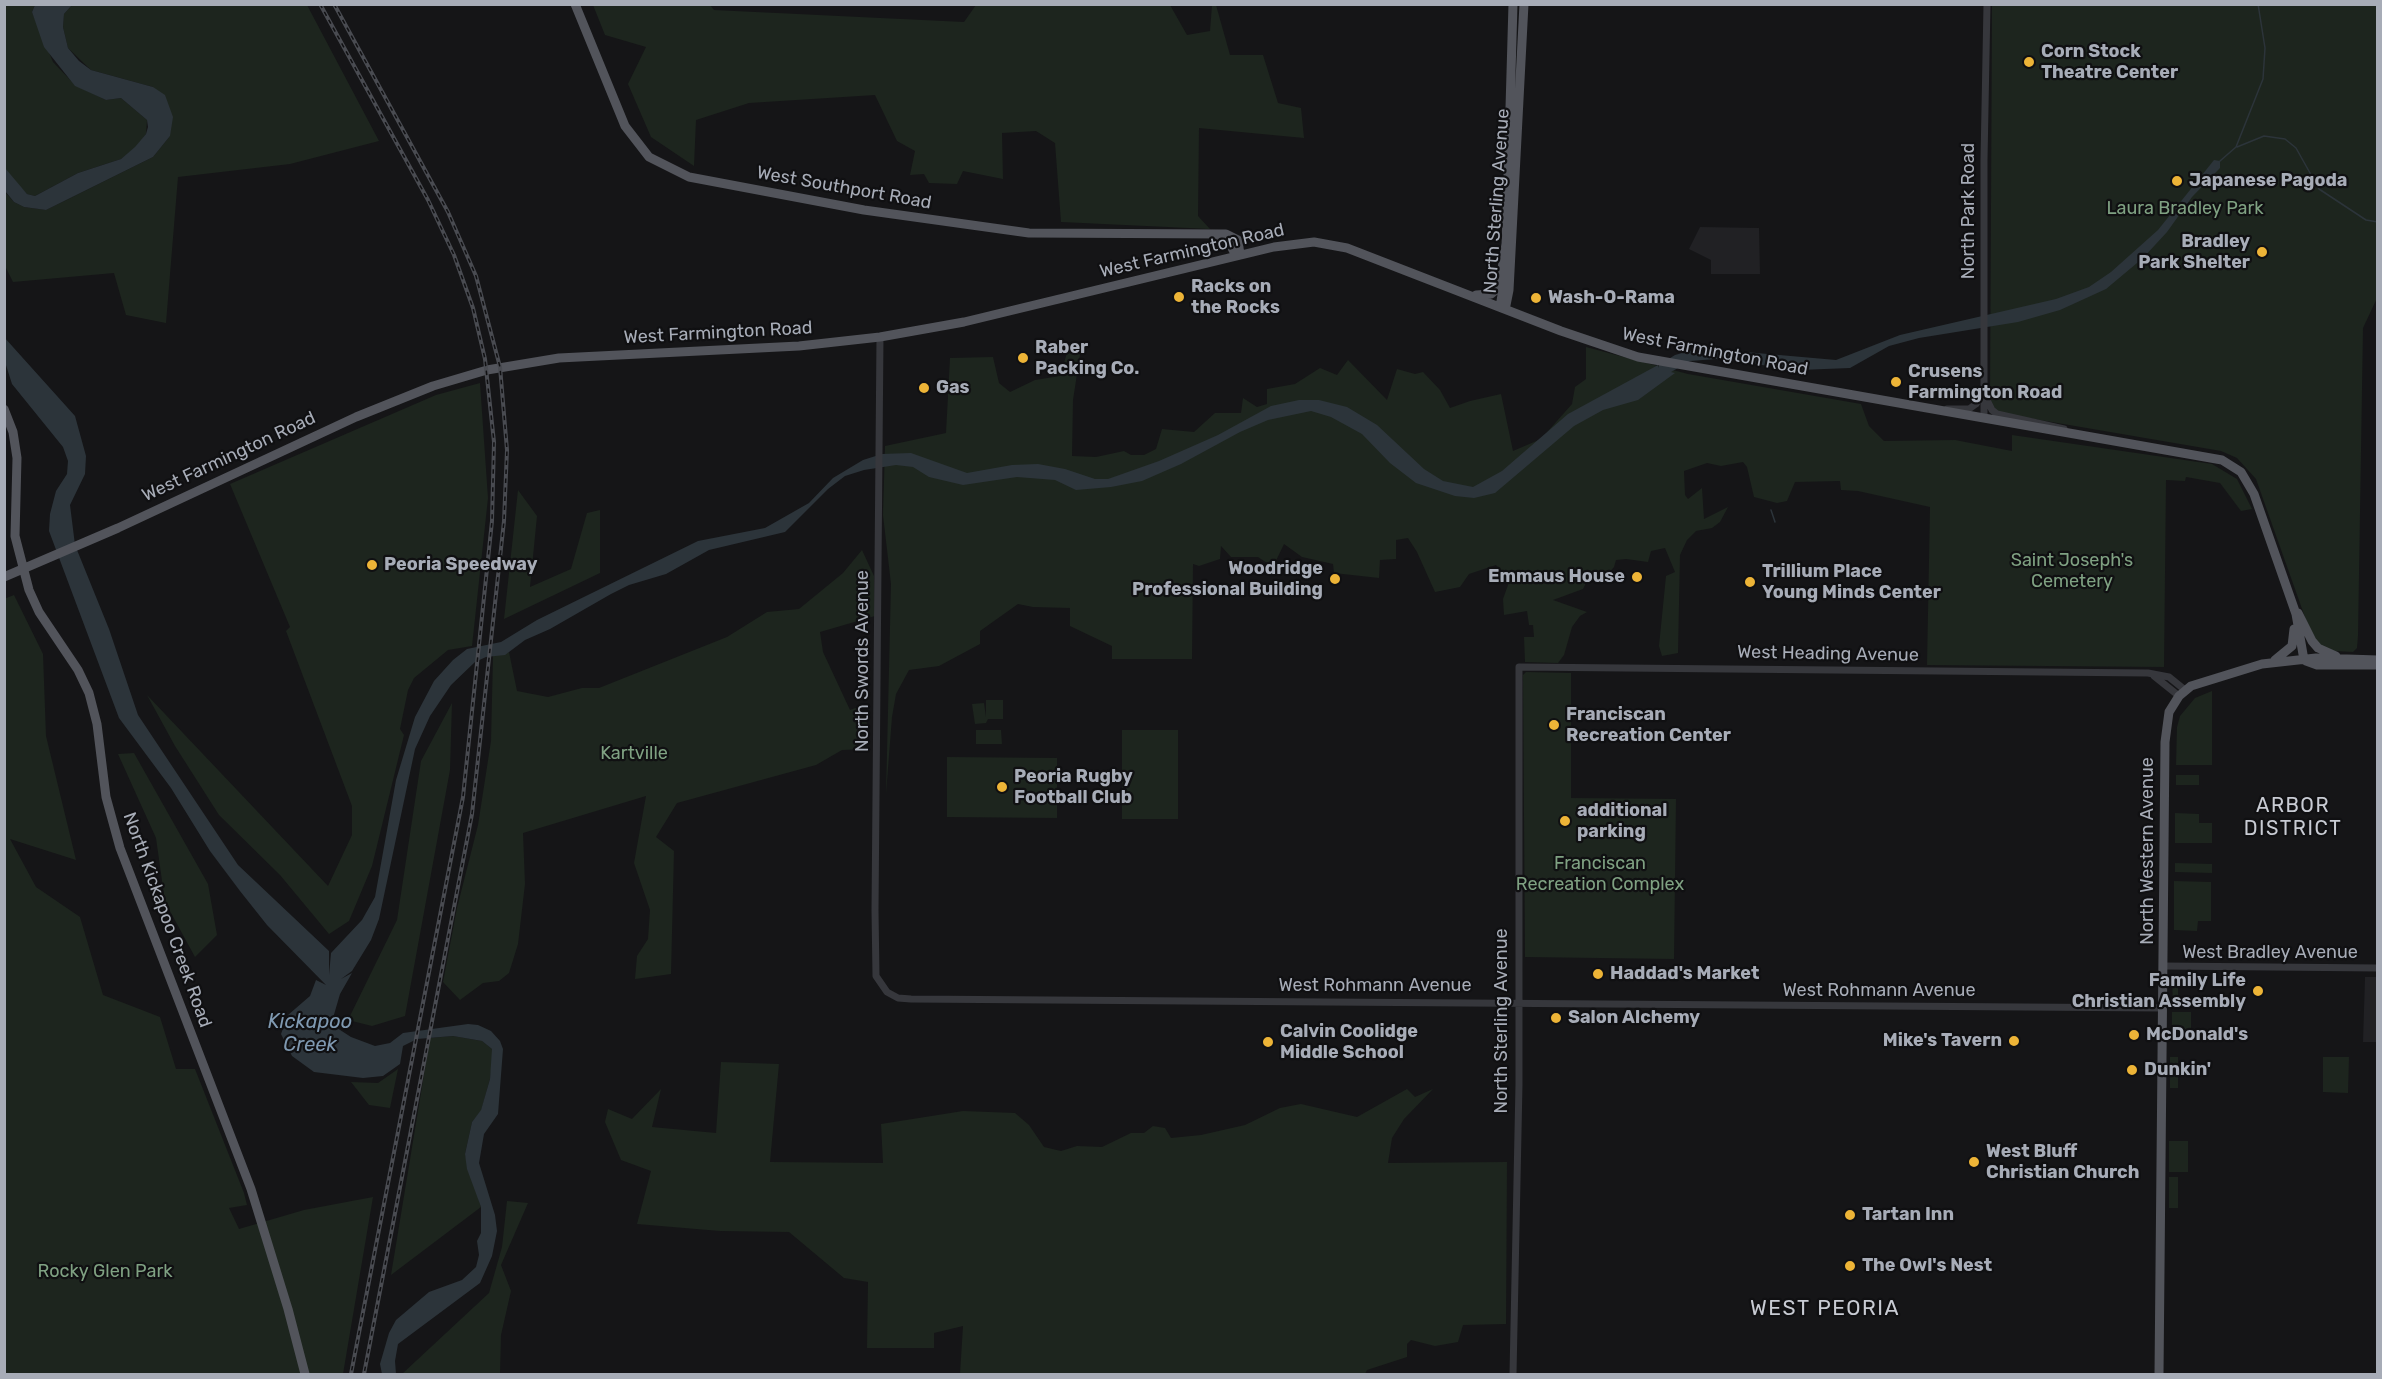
<!DOCTYPE html>
<html>
<head>
<meta charset="utf-8">
<style>
  body { margin:0 }
  #map { position:relative; width:2382px; height:1379px; overflow:hidden; background:#151517; font-family:Rubik,sans-serif }
  canvas { display:block }
  .frame { position:absolute; inset:0; border:6px solid #a7acb7; pointer-events:none }
</style>
</head>
<body>
<div id="map">
<canvas width="2382" height="1379"></canvas>
<div class="frame"></div>
</div>
<script>
const context = document.querySelector('canvas').getContext('2d');
context.lineJoin = 'round';
function paint(path, color) {
  context.fillStyle = color;
  context.fill(path, 'evenodd');
}
function shape(rows) {
  const path = new Path2D();
  for (const r of rows) {
    path.moveTo(r[0], r[1]);
    for (let i = 2; i < r.length; i += 2) path.lineTo(r[i], r[i + 1]);
  }
  return path;
}
function trace(path, color, width, dash) {
  context.strokeStyle = color;
  context.lineWidth = width;
  context.lineCap = dash ? 'butt' : 'round';
  context.setLineDash(dash || []);
  context.stroke(path);
}
function drawText(font, color, halo, rows, align = 'center') {
  context.font = font + ' Rubik,sans-serif';
  context.lineWidth = 4.5;
  context.setLineDash([]);
  context.textBaseline = 'middle';
  context.strokeStyle = halo;
  context.fillStyle = color;
  for (const [text, x, y, turn = 0] of rows) {
    context.save();
    context.translate(x, y);
    context.rotate((+turn || 0) * Math.PI / 180);
    context.textAlign = isNaN(turn) ? turn : align;
    if (halo) context.strokeText(text, 0, 0);
    context.fillText(text, 0, 0);
    context.restore();
  }
}
paint(shape([
  [1700,227,1759,228,1760,274,1711,274,1711,260,1689,249],
  [2365,977,2377,977,2377,1042,2363,1042]
]), '#212124');
paint(shape([
  [5,5,35,5,32,12,53,62,75,85,106,100,121,98,147,120,146,134,135,148,121,159,78,173,35,196,27,194,9,176,5,168],
  [72,5,307,5,379,141,290,164,178,177,166,323,126,315,114,273,13,282,5,266,4,191,14,202,24,207,46,210,153,157,170,136,153,87,91,70,68,48,63,27,64,14],
  [710,5,714,10,964,22,976,5,1170,5,1187,35,1210,31,1212,5,1216,5,1230,55,1263,55,1278,103,1301,108,1304,138,1199,128,1198,216,1210,229,1061,222,1055,143,1036,131,1002,133,1003,179,963,171,957,184,929,183,924,174,910,175,915,151,897,141,875,95,749,103,696,120,694,166,651,137,628,84,646,47,605,35,593,5],
  [1992,5,2377,5,2378,296,2363,328,2358,636,2357,648,2353,652,2335,651,2322,647,2312,637,2256,479,2237,458,2221,451,1999,413,1990,403],
  [1082,342,1073,400,1072,456,1096,457,1124,451,1131,455,1144,455,1156,449,1162,429,1194,432,1215,413,1241,413,1243,398,1257,407,1267,404,1267,389,1295,384,1320,368,1337,375,1348,360,1387,400,1397,369,1415,374,1423,372,1440,390,1450,408,1470,401,1501,394,1513,451,1541,439,1572,404,1575,387,1586,379,1586,347,1688,374,1861,404,1869,426,1884,441,1955,440,2012,451,2012,435,2212,464,2237,479,2252,509,2241,511,2220,483,2186,477,2185,481,2166,480,2164,667,1927,665,1930,507,1858,491,1841,490,1840,481,1795,482,1787,501,1777,503,1754,497,1747,467,1743,462,1721,466,1707,463,1684,471,1685,495,1688,499,1702,488,1704,519,1728,507,1720,522,1712,528,1696,531,1687,540,1680,555,1678,653,1662,656,1659,646,1666,576,1675,572,1665,548,1651,551,1648,562,1626,559,1616,560,1614,567,1607,575,1598,573,1588,579,1583,589,1553,600,1587,612,1580,616,1572,627,1564,655,1558,663,1525,662,1524,637,1534,637,1533,625,1529,625,1527,611,1504,615,1503,599,1508,585,1504,574,1496,565,1469,574,1460,587,1435,592,1417,552,1408,538,1396,540,1396,559,1380,560,1379,578,1334,573,1333,564,1302,557,1284,544,1273,567,1258,557,1231,557,1221,546,1220,559,1199,566,1193,564,1192,659,1112,659,1112,646,1070,626,1070,608,1033,607,1018,604,980,631,980,644,939,666,909,670,896,694,892,717,886,794,891,584,883,515,885,446,946,433,950,358,993,357,999,383,1010,392,1035,380,1060,376,1070,343],
  [480,383,488,498,472,646,448,650,414,678,408,690,400,729,404,735,372,866,349,921,329,934,280,875,219,815,175,746,147,695,328,886,352,835,352,806,286,631,290,627,230,484,436,395],
  [518,490,537,516,530,587,571,569,587,513,600,510,600,573,504,619],
  [862,550,874,576,875,616,820,632,823,652,850,710,858,707,869,727,866,749,842,750,816,765,677,803,656,837,674,851,671,974,635,979,637,956,648,939,650,910,634,863,646,796,523,833,525,884,518,944,509,973,499,981,483,983,460,1000,443,982,457,908,478,825,491,741,493,656,509,652,517,691,548,697,582,688,599,688,727,637,767,612,799,609,843,573],
  [14,595,43,654,46,736,76,860,10,839,36,887,80,917,103,995,160,1017,176,1069,195,1069,244,1193,247,1205,229,1208,239,1229,304,1210,373,1197,343,1374,5,1374,4,599],
  [1526,672,1571,673,1571,798,1676,799,1674,959,1525,957,1523,675],
  [2212,691,2212,765,2176,765,2177,727,2180,716,2195,698],
  [986,700,1003,700,1003,719,988,719,986,723,975,724,972,704,984,703,986,717],
  [452,703,450,770,405,1016,372,1026,348,1020,397,920,421,761],
  [976,730,1001,730,1002,744,976,744],
  [1122,730,1178,730,1178,819,1122,819],
  [134,753,208,884,217,935,195,957,165,902,156,838,118,754],
  [947,757,1057,758,1057,818,947,817],
  [2176,775,2199,775,2199,785,2176,785],
  [2175,813,2199,814,2199,823,2212,823,2212,843,2175,843],
  [2175,863,2212,864,2212,873,2175,872],
  [2174,881,2211,882,2211,921,2198,921,2197,931,2174,930],
  [2178,975,2178,1008,2173,1008,2172,976],
  [2172,1012,2191,1012,2191,1040,2172,1040],
  [453,1036,482,1041,492,1049,493,1055,490,1079,481,1111,472,1122,465,1154,481,1207,391,1275,430,1038],
  [2170,1057,2178,1057,2178,1088,2170,1088],
  [2323,1057,2349,1057,2348,1093,2323,1092],
  [721,1062,779,1064,770,1162,883,1163,881,1124,963,1111,1015,1113,1029,1125,1044,1147,1061,1151,1077,1146,1102,1147,1131,1133,1144,1133,1153,1126,1165,1128,1171,1138,1201,1135,1245,1125,1280,1108,1301,1104,1357,1117,1407,1089,1415,1097,1433,1089,1404,1119,1392,1138,1388,1163,1507,1162,1506,1324,1463,1325,1458,1342,1435,1346,1411,1340,1407,1344,1407,1357,1367,1370,1365,1374,960,1374,963,1326,934,1333,934,1348,867,1348,868,1282,844,1278,789,1232,720,1231,637,1224,651,1171,621,1160,605,1122,608,1109,632,1119,661,1089,652,1127,716,1133],
  [398,1069,390,1108,369,1105,351,1082,378,1083],
  [2169,1141,2188,1141,2188,1172,2169,1172],
  [2169,1177,2178,1177,2178,1208,2169,1208],
  [507,1201,528,1203,501,1265,511,1291,501,1335,500,1374,402,1374,489,1293,502,1247]
]), '#1d251e');
paint(shape([
  [35,5,72,5,64,14,63,27,68,48,79,61,91,70,153,87,165,95,173,117,170,136,153,157,46,210,24,207,14,202,5,191,5,168,27,194,35,196,78,173,121,159,135,147,146,134,148,127,147,120,121,98,106,100,75,86,44,47,32,12],
  [2214,160,2220,161,2220,168,2192,197,2167,232,2143,258,2106,289,2060,310,2018,322,1919,338,1889,346,1850,368,1800,370,1716,359,1690,361,1671,372,1675,373,1638,400,1603,410,1574,426,1495,493,1474,498,1455,496,1416,483,1390,463,1362,434,1331,417,1311,411,1268,420,1240,432,1181,464,1142,481,1111,487,1076,490,1055,480,1017,477,963,485,929,477,913,467,896,465,864,470,845,476,828,489,785,532,709,550,666,574,629,585,611,594,550,629,525,640,505,655,486,657,475,662,451,685,430,716,415,749,379,919,371,940,352,971,341,979,352,973,340,994,333,1018,337,1028,351,1037,375,1046,390,1043,403,1033,468,1024,478,1025,491,1031,500,1041,503,1049,498,1114,484,1134,479,1163,495,1215,497,1231,492,1256,480,1283,398,1344,395,1361,396,1374,382,1374,380,1364,389,1333,396,1320,429,1292,462,1280,476,1267,479,1255,477,1241,481,1233,481,1207,467,1169,465,1154,472,1122,481,1110,490,1079,492,1049,482,1041,453,1036,417,1039,403,1046,400,1064,383,1076,363,1078,314,1072,292,1056,281,1034,288,1015,310,996,316,980,326,985,267,925,240,891,210,851,171,788,119,718,49,531,50,514,56,491,67,474,68,461,63,447,12,384,5,362,4,337,75,416,86,456,85,474,70,505,75,545,109,629,138,715,238,865,329,951,329,975,331,953,362,920,375,897,396,780,415,717,434,681,453,660,467,649,501,642,537,620,698,541,765,528,809,503,833,478,863,460,882,454,911,453,967,473,1012,465,1038,464,1065,469,1095,479,1108,479,1159,461,1218,435,1271,406,1299,400,1319,400,1347,407,1377,425,1424,469,1443,481,1473,487,1502,471,1568,414,1658,365,1659,368,1659,365,1675,355,1700,348,1836,360,1900,335,2056,299,2089,287,2111,272,2158,230]
]), '#2c343a');
trace(shape([
  [2237,147,2264,136,2285,139,2296,148,2319,189,2366,220,2378,222],
  [2220,161,2236,147,2263,79,2265,48,2258,4],
  [1771,510,1775,522]
]), '#2c343a', 1.5);
trace(shape([
  [880,337,875,910,876,976,887,992,898,998,911,999,2163,1008],
  [1985,396,1992,410,1997,414,2064,429],
  [1947,409,1969,409,1976,404,1982,393],
  [1984,418,1984,160,1987,4],
  [2154,676,2179,696],
  [2164,966,2378,968],
  [1513,1374,1519,1084,1519,667,2148,673,2169,677,2185,690]
]), '#36373c', 7);
trace(shape([
  [575,4,625,126,649,157,689,177,864,210,1029,233,1226,234,1238,240,1240,255],
  [1220,238,1228,240,1233,250,1240,255],
  [1506,246,1513,4],
  [1476,295,1491,294,1499,287,1506,244],
  [1500,307,1506,305,1509,290,1524,4],
  [1500,307,1505,277],
  [4,409,13,432,17,458,15,536,29,590,39,612,78,670,89,693,97,724,106,797,120,848,251,1189,288,1309,305,1374],
  [4,577,118,528,356,417,433,386,487,370,559,358,799,346,880,337,964,322,1274,247,1314,242,1347,248,1561,331,1638,357,2222,460,2241,472,2254,494,2296,614,2304,660],
  [2298,613,2312,641,2318,648,2336,656],
  [2275,660,2292,646,2294,629],
  [2306,661,2317,665,2378,665],
  [2159,1374,2165,742,2169,712,2179,696,2191,686,2262,664,2316,658,2378,660]
]), '#52545b', 9);
const rail = shape([
  [320,4,428,200,454,255,473,308,485,359,494,442,492,521,463,797,351,1374],
  [334,4,448,212,476,276,500,367,507,450,504,521,472,814,364,1374]
]);
trace(rail, '#494b51', 4);
trace(rail, '#101012', 1.5, [4.5]);
for (const [x, y, r, color] of [
  [2029,62,6,"#edb437"],
  [2177,181,6,"#edb437"],
  [2262,252,6,"#edb437"],
  [1179,297,6,"#edb437"],
  [1536,298,6,"#edb437"],
  [1023,358,6,"#edb437"],
  [1896,382,6,"#edb437"],
  [924,388,6,"#edb437"],
  [372,565,6,"#edb437"],
  [1637,577,6,"#edb437"],
  [1335,579,6,"#edb437"],
  [1750,582,6,"#edb437"],
  [1554,725,6,"#edb437"],
  [1002,787,6,"#edb437"],
  [1565,821,6,"#edb437"],
  [1598,974,6,"#edb437"],
  [2258,991,6,"#edb437"],
  [1556,1018,6,"#edb437"],
  [2134,1035,6,"#edb437"],
  [2014,1041,6,"#edb437"],
  [1268,1042,6,"#edb437"],
  [2132,1070,6,"#edb437"],
  [1974,1162,6,"#edb437"],
  [1850,1215,6,"#edb437"],
  [1850,1266,6,"#edb437"]
]) {
  const dot = new Path2D();
  dot.arc(x, y, r, 0, 2 * Math.PI);
  context.fillStyle = color;
  context.fill(dot);
  trace(dot, '#101012', 2);
}
drawText('bold 18px', '#a7acb7', '#101012', [
  ["Corn Stock",2041,52],
  ["Theatre Center",2041,73],
  ["Japanese Pagoda",2189,181],
  ["Bradley",2250,242,"right"],
  ["Park Shelter",2250,263,"right"],
  ["Racks on",1191,287],
  ["the Rocks",1191,308],
  ["Wash-O-Rama",1548,298],
  ["Raber",1035,348],
  ["Packing Co.",1035,369],
  ["Crusens",1908,372],
  ["Farmington Road",1908,393],
  ["Gas",936,388],
  ["Peoria Speedway",384,565],
  ["Woodridge",1323,569,"right"],
  ["Professional Building",1323,590,"right"],
  ["Trillium Place",1762,572],
  ["Young Minds Center",1762,593],
  ["Emmaus House",1625,577,"right"],
  ["Franciscan",1566,715],
  ["Recreation Center",1566,736],
  ["Peoria Rugby",1014,777],
  ["Football Club",1014,798],
  ["additional",1577,811],
  ["parking",1577,832],
  ["Haddad's Market",1610,974],
  ["Family Life",2246,981,"right"],
  ["Christian Assembly",2246,1002,"right"],
  ["Salon Alchemy",1568,1018],
  ["Calvin Coolidge",1280,1032],
  ["Middle School",1280,1053],
  ["McDonald's",2146,1035],
  ["Mike's Tavern",2002,1041,"right"],
  ["Dunkin'",2144,1070],
  ["West Bluff",1986,1152],
  ["Christian Church",1986,1173],
  ["Tartan Inn",1862,1215],
  ["The Owl's Nest",1862,1266]
], 'left');
drawText('18px', '#a7acb7', '#101012', [
  ["West Southport Road",844,188,10],
  ["North Sterling Avenue",1497,201,-86],
  ["North Park Road",1969,211,-90],
  ["West Farmington Road",1192,251,-13],
  ["West Farmington Road",718,333,-3],
  ["West Farmington Road",1715,352,11],
  ["West Farmington Road",229,457,-25],
  ["West Heading Avenue",1828,654,1],
  ["North Swords Avenue",863,661,-90],
  ["North Western Avenue",2148,851,-90],
  ["North Kickapoo Creek Road",167,920,70],
  ["West Bradley Avenue",2270,953],
  ["West Rohmann Avenue",1375,986],
  ["West Rohmann Avenue",1879,991],
  ["North Sterling Avenue",1502,1021,-90]
]);
drawText('18px', '#7fa182', '#101012', [
  ["Laura Bradley Park",2185,209],
  ["Saint Joseph's",2072,561],
  ["Cemetery",2072,582],
  ["Kartville",634,754],
  ["Franciscan",1600,864],
  ["Recreation Complex",1600,885],
  ["Rocky Glen Park",105,1272]
]);
context.letterSpacing = '1.5px';
drawText('20px', '#c8cbd3', '#101012', [
  ["ARBOR",2293,806],
  ["DISTRICT",2293,829]
]);
context.letterSpacing = '0px';
drawText('italic 20px', '#7f99b1', '#101012', [
  ["Kickapoo",310,1022],
  ["Creek",310,1045]
]);
context.letterSpacing = '1.5px';
drawText('21px', '#c8cbd3', '#101012', [
  ["WEST PEORIA",1825,1309]
]);
context.letterSpacing = '0px';
</script>
</body>
</html>
